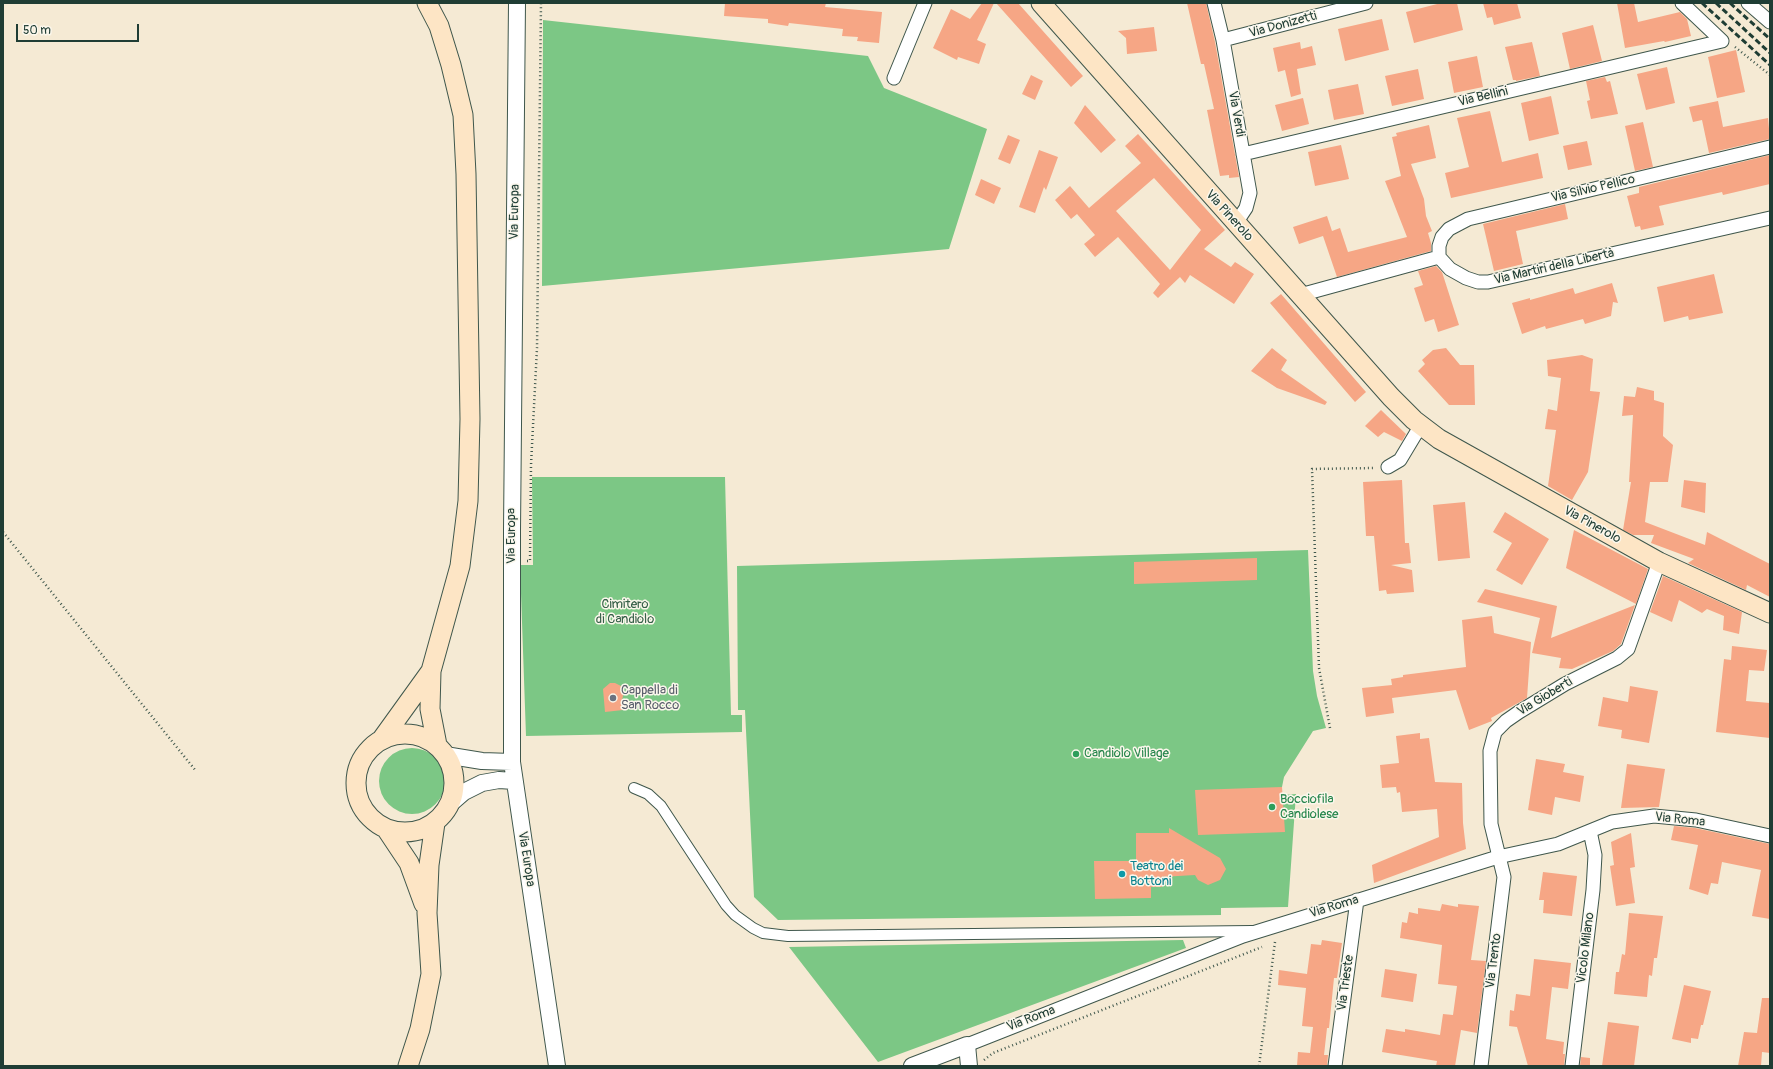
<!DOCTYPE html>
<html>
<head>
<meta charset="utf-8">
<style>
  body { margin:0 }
  #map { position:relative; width:1773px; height:1069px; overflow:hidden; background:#f5ead4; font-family:Pangolin,sans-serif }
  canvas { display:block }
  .frame { position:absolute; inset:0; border:4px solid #1f3d34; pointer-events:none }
  .scale { position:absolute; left:16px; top:24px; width:123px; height:18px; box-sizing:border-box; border:2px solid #1f3d34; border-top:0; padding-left:5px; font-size:12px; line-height:14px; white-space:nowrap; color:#1f3d34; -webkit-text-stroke:3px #fbf7ec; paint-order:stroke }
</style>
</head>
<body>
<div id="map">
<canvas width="1773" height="1069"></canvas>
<div class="frame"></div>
<div class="scale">50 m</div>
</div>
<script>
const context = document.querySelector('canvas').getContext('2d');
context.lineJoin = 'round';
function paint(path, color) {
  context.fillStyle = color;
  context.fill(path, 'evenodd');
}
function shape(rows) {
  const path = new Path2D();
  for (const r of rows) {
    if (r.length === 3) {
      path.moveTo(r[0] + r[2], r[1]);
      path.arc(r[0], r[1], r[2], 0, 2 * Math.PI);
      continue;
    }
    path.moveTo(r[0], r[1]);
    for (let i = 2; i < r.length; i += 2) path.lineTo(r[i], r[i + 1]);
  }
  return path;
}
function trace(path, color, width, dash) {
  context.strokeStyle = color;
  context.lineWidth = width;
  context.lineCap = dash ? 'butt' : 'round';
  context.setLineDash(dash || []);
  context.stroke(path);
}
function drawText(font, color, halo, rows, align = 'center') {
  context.font = font + ' Pangolin,sans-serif';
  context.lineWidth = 3;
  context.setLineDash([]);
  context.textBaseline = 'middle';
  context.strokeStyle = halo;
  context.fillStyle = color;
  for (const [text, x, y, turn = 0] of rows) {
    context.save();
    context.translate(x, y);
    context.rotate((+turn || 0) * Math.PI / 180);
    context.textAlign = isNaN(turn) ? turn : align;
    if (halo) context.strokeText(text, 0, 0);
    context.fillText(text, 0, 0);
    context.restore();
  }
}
paint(shape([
  [543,20,868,56,884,88,987,129,949,249,542,286],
  [532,477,725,477,731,715,742,715,742,732,526,736,520,565,533,565],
  [1308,550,1313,671,1317,696,1326,728,1313,731,1284,777,1282,787,1282,795,1296,794,1288,907,1221,908,1221,915,778,920,754,897,745,710,738,710,737,566],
  [412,781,33],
  [1183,940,1186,948,878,1062,789,947]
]), '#7cc785');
paint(shape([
  [725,3,826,3,825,7,882,12,879,43,857,41,858,37,842,36,843,29,789,23,788,26,768,23,768,19,724,16],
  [982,3,994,3,977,40,986,44,979,64,958,57,957,60,933,48,951,9,970,19],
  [996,3,1018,3,1083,76,1071,87],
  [1187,3,1206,3,1215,42,1239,177,1229,178,1229,175,1220,176,1207,110,1214,109,1204,64,1201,64],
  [1441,3,1457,3,1463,30,1414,43,1406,12],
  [1483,3,1517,3,1521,18,1494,25,1492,17,1487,18],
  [1617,3,1634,3,1638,22,1680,12,1687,19,1691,36,1665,42,1664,41,1625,48],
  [1382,19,1389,50,1345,61,1338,29],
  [1593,25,1602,61,1570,69,1562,33],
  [1154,27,1157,51,1127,54,1126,38,1118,31],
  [1300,42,1301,49,1312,46,1316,65,1297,69,1301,94,1291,97,1285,70,1278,72,1273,48],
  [1532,42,1540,76,1516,81,1516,80,1513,80,1505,47],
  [1736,50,1745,92,1717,98,1708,57],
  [1477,56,1483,87,1454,93,1448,62],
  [1667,67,1675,103,1646,110,1637,74],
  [1418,69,1424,99,1392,106,1385,76],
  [1031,75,1043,81,1035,100,1022,94],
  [1605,77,1607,82,1610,81,1618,114,1591,119,1587,101,1590,100,1586,81],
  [1358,84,1364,114,1334,120,1328,90],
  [1551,96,1559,134,1529,141,1521,103],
  [1303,98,1309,124,1282,131,1275,105],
  [1718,101,1723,127,1768,118,1770,139,1709,153,1702,120,1693,122,1689,107],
  [1085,105,1116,140,1101,153,1074,123],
  [1490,111,1502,162,1538,153,1543,178,1451,198,1445,173,1469,167,1457,118],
  [1643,122,1653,167,1635,171,1625,126],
  [1429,125,1436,158,1411,164,1424,199,1426,216,1432,231,1428,233,1431,243,1431,251,1337,277,1323,236,1299,244,1293,227,1327,216,1332,231,1340,228,1348,252,1407,237,1385,181,1401,176,1392,137,1397,136,1396,133],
  [1138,134,1225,230,1204,249,1231,267,1235,262,1254,274,1234,304,1190,275,1185,283,1180,277,1158,298,1153,293,1160,284,1118,237,1095,257,1084,244,1095,235,1077,214,1071,219,1055,200,1070,186,1089,208,1141,163,1125,146],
  [1154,178,1201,230,1170,270,1116,211],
  [1008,135,1020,140,1010,164,998,159],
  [1587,141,1592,165,1568,170,1563,146],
  [1341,145,1349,179,1315,186,1308,152],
  [1039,150,1058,157,1046,190,1044,187,1035,213,1019,207],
  [1770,155,1770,184,1723,195,1722,192,1659,206,1664,225,1641,230,1640,226,1635,227,1627,196,1639,193,1639,187],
  [981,179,1001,188,994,204,975,195],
  [1565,204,1568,219,1516,231,1523,264,1494,271,1483,224],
  [1436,266,1442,272,1459,325,1438,332,1434,319,1425,322,1414,288,1423,285,1418,271],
  [1714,274,1723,313,1689,320,1688,316,1664,322,1657,287],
  [1612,283,1618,303,1613,302,1611,316,1585,324,1583,319,1546,329,1545,326,1522,334,1512,303,1530,298,1530,300,1573,288,1575,294],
  [1281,294,1366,392,1355,402,1270,303],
  [1272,348,1287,360,1281,370,1327,402,1325,405,1277,388,1251,371],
  [1446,348,1460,365,1474,365,1475,405,1449,405,1418,371,1425,364,1422,360,1433,350],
  [1582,355,1593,359,1590,391,1600,392,1588,472,1572,500,1548,486,1556,430,1545,429,1548,409,1557,411,1561,378,1548,376,1547,360],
  [1637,387,1654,391,1654,400,1664,403,1663,436,1673,445,1668,482,1650,482,1645,522,1705,545,1707,532,1770,564,1770,597,1747,585,1746,590,1688,563,1694,559,1651,543,1654,535,1633,535,1623,530,1631,482,1629,482,1633,415,1622,416,1624,396,1635,397],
  [1381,410,1406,434,1402,441,1384,432,1378,437,1365,426],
  [1402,480,1405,543,1409,543,1411,563,1391,565,1412,570,1414,592,1387,594,1386,590,1379,591,1374,536,1366,536,1363,482],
  [1684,480,1706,483,1705,513,1681,507],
  [1465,502,1470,558,1438,561,1433,505],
  [1505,512,1549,539,1522,585,1496,570,1512,543,1493,532],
  [1574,530,1648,569,1636,604,1566,568],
  [1257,558,1257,580,1134,584,1134,562],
  [1663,576,1742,612,1739,634,1723,630,1724,616,1707,609,1702,613,1679,600,1672,622,1650,612],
  [1485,589,1557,606,1551,638,1635,605,1621,644,1613,651,1572,669,1559,668,1561,658,1532,653,1540,618,1477,602],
  [1492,616,1494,633,1531,642,1527,698,1491,718,1492,721,1469,730,1456,690,1392,698,1394,713,1366,717,1362,688,1392,685,1391,679,1403,677,1403,675,1466,667,1462,620],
  [1732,646,1767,650,1764,671,1749,670,1746,701,1770,703,1770,738,1716,732,1724,659,1731,660],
  [610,683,615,683,623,687,624,692,622,700,623,710,605,712,603,689],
  [1630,686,1658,691,1649,743,1621,738,1622,730,1598,726,1603,697,1628,702],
  [1420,733,1420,739,1429,738,1435,782,1462,783,1463,823,1466,849,1374,883,1372,865,1439,837,1437,809,1402,812,1400,792,1397,793,1396,787,1382,788,1380,765,1399,763,1396,736],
  [1536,759,1565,764,1563,772,1584,776,1580,802,1555,797,1552,815,1528,810],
  [1627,764,1665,769,1659,807,1621,808],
  [1282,787,1285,832,1198,835,1195,790],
  [1674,826,1695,828,1770,844,1770,919,1752,916,1761,870,1722,862,1718,884,1711,883,1708,895,1689,889,1698,845,1671,840],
  [1169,828,1220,858,1226,869,1220,880,1208,885,1198,880,1195,875,1161,877,1162,887,1151,887,1151,898,1095,899,1094,861,1136,861,1136,833,1169,833],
  [1631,833,1635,867,1630,868,1635,903,1616,906,1610,866,1614,865,1611,842],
  [1543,872,1577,876,1572,916,1543,913,1544,900,1539,900],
  [1442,904,1458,907,1458,904,1479,906,1471,960,1486,961,1477,1033,1461,1030,1455,1066,1436,1066,1437,1061,1382,1052,1386,1029,1405,1032,1405,1029,1440,1035,1443,1014,1453,1015,1457,986,1438,984,1442,945,1400,938,1402,922,1407,923,1409,912,1418,914,1418,908,1440,911],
  [1629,913,1663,916,1657,958,1654,958,1652,976,1649,975,1647,997,1614,994,1616,972,1619,972,1622,954,1625,955],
  [1322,940,1342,943,1337,978,1334,978,1329,1028,1327,1028,1324,1055,1328,1055,1327,1066,1297,1066,1298,1052,1310,1053,1313,1027,1302,1026,1306,988,1278,985,1279,970,1307,974,1311,944,1321,945],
  [1534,959,1571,963,1568,989,1552,987,1546,1039,1564,1042,1563,1054,1565,1054,1564,1066,1528,1066,1517,1027,1509,1026,1510,1010,1514,1011,1516,994,1530,996],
  [1385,969,1417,974,1413,1002,1381,997],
  [1684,985,1711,991,1703,1025,1701,1025,1698,1039,1691,1038,1691,1043,1672,1039],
  [1762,998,1770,998,1770,1053,1762,1052,1761,1066,1738,1066,1744,1032,1757,1033],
  [1608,1022,1639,1026,1634,1066,1602,1066],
  [1581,1057,1590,1058,1590,1066,1580,1066]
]), '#f6a685');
const pedestrian = shape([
  [634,788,648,794,661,806,726,905,735,915,753,928,763,933,788,936,1252,931]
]);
const minor = shape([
  [1214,3,1223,40,1250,193,1246,208,1236,223],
  [1682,3,1722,41],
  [1748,3,1770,22],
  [1223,40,1366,3],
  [894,78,925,3],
  [1243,154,1722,41],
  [1439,257,1439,246,1442,237,1449,229,1468,219,1770,147],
  [1439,257,1450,269,1466,278,1478,282,1488,282,1770,218],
  [1300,295,1439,257],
  [1388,467,1400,460,1421,425],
  [967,1045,1243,936,1498,857,1558,844,1612,822,1654,816,1696,820,1770,836],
  [1335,1066,1357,900],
  [1481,1066,1504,877,1491,824,1490,751,1495,732,1506,721,1519,712,1565,684,1617,658,1628,649,1659,562],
  [1572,1066,1593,890,1595,855,1590,831]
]);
const tertiary = shape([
  [517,3,512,529,512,762,557,1066],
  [445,755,482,761,512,762],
  [449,805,464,792,482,783,499,780,514,781],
  [912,1066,967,1045,969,1066]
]);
const secondary = shape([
  [427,3,439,26,451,65,463,115,466,174,470,419,468,501,460,566,431,671,430,709,437,745],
  [1041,3,1391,397,1414,420,1439,439,1659,562,1770,613],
  [405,783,49],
  [382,739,431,671],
  [387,830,409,863,424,904],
  [408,1066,420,1029,431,974,427,913,429,865,435,823]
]);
trace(pedestrian, '#3f574c', 12);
trace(minor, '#3f574c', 15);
trace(tertiary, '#3f574c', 18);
trace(secondary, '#3f574c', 21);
trace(shape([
  [1735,47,1770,75],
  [3,532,196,771],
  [527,561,530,561,531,465,537,348,541,3],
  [1330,728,1319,668,1312,469,1374,468],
  [984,1060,993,1053,1262,947],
  [1259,1066,1275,942]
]), '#3f574c', 2.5, [1, 3]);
trace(pedestrian, '#fff', 10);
trace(minor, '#fff', 13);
trace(tertiary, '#fff', 16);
trace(secondary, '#fde5c5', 19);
trace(shape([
  [1702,3,1770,65],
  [1716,3,1770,53],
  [1730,3,1770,39]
]), '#1f3d34', 3, [6, 3]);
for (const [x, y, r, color] of [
  [613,698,4,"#6b7280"],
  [1076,754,4,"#2e9e5b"],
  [1272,807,4,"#2e9e5b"],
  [1122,874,4,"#0f9aa8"]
]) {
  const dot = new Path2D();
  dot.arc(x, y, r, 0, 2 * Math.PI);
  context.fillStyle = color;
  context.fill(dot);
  trace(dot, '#fbf7ec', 1.5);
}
drawText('13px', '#1f3d34', '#fbf7ec', [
  ["Via Donizetti",1283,25,-15],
  ["Via Bellini",1483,97,-13],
  ["Via Verdi",1236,114,80],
  ["Via Silvio Pellico",1593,189,-13],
  ["Via Europa",515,212,-89],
  ["Via Pinerolo",1229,216,48],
  ["Via Martiri della Libertà",1554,267,-13],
  ["Via Pinerolo",1592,525,29],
  ["Via Europa",512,536,-90],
  ["Via Gioberti",1545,697,-31],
  ["Via Roma",1680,820,6],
  ["Via Europa",526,859,81],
  ["Via Roma",1334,907,-17],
  ["Vicolo Milano",1586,948,-83],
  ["Via Trento",1494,961,-83],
  ["Via Trieste",1346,983,-82],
  ["Via Roma",1031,1019,-21]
]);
drawText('13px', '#366048', '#fbf7ec', [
  ["Cimitero",625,605],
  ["di Candiolo",625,620]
]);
drawText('13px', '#5b616d', '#fbf7ec', [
  ["Cappella di",621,691],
  ["San Rocco",621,706]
], 'left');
drawText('13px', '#27864d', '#fbf7ec', [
  ["Candiolo Village",1084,754],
  ["Bocciofila",1280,800],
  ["Candiolese",1280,815]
], 'left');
drawText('13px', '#0d838f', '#fbf7ec', [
  ["Teatro dei",1130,867],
  ["Bottoni",1130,882]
], 'left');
</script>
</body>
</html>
